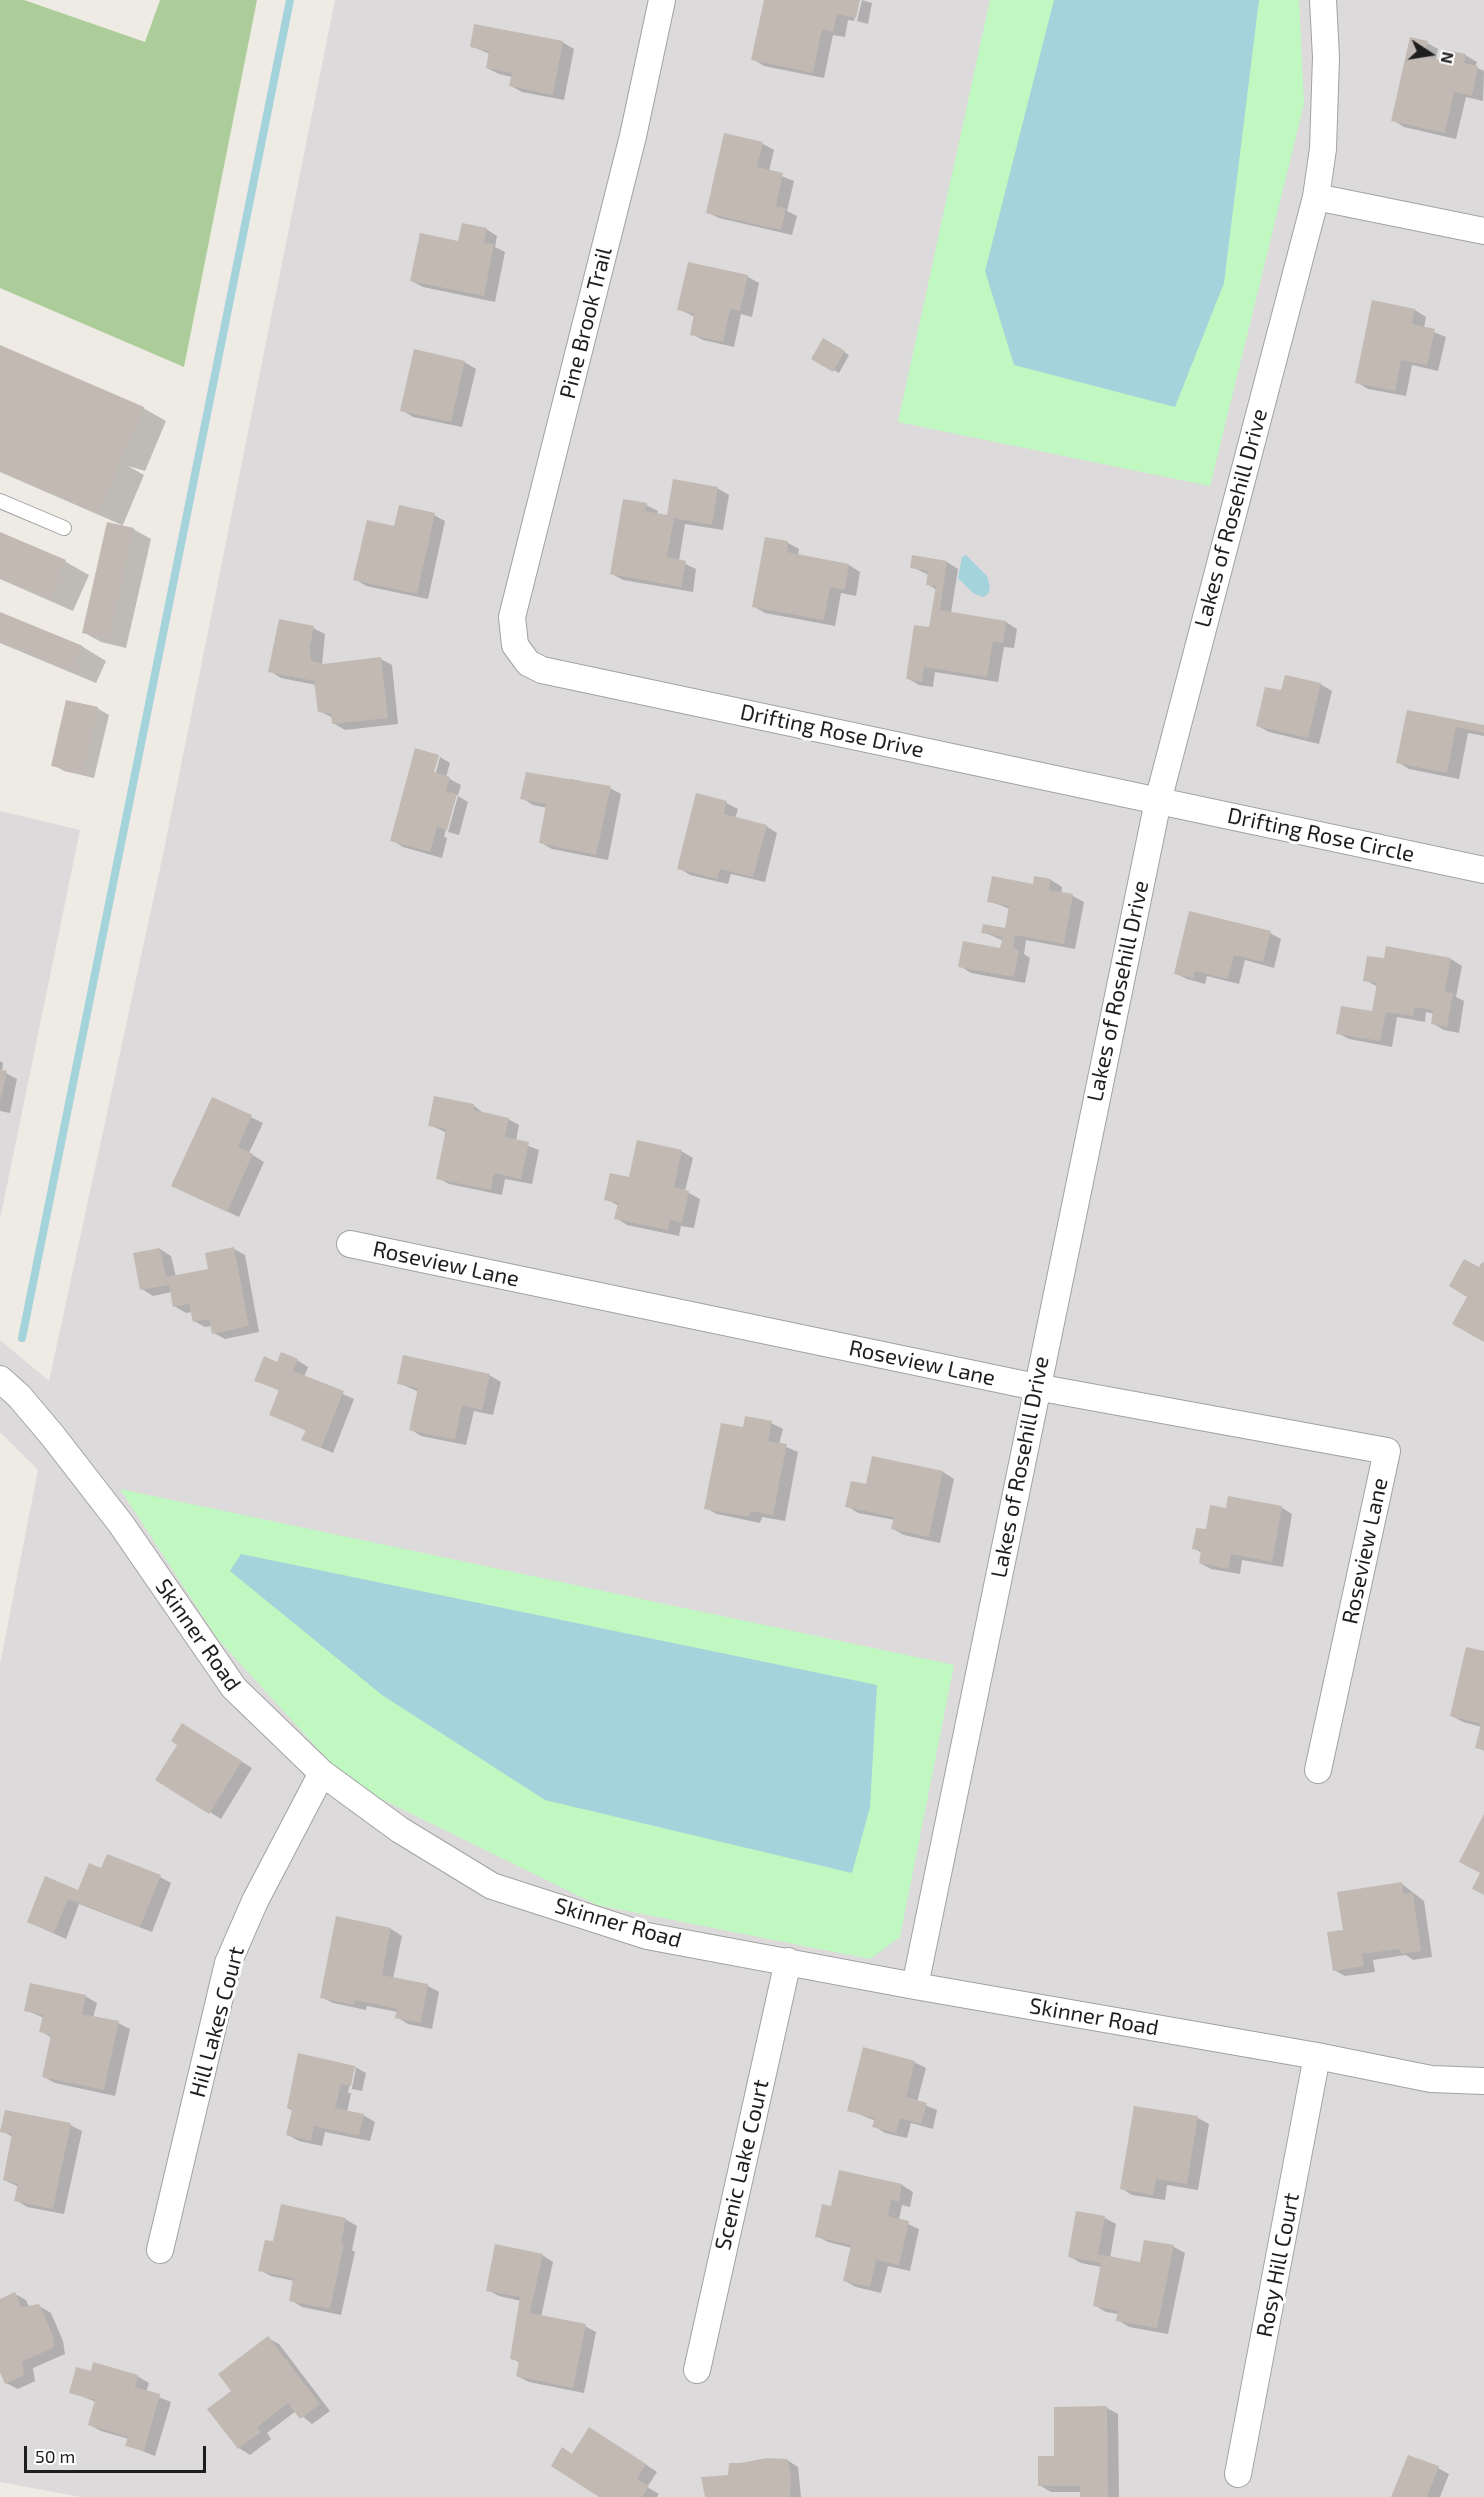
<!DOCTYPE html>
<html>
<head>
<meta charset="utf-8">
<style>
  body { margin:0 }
  #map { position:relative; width:1484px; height:2497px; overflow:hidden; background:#eeeae4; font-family:"Exo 2",sans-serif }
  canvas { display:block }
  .north { position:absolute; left:1400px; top:24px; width:60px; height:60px; -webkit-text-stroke:4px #fff; paint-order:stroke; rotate:102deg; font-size:16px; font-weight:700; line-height:24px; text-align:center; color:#1e1e1e }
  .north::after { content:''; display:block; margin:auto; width:21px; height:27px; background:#1e1e1e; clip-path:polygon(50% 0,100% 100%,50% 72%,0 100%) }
  .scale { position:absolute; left:24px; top:2446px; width:182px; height:27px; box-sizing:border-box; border:3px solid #1e1e1e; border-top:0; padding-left:8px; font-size:18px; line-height:21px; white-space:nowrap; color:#1e1e1e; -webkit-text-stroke:4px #fff; paint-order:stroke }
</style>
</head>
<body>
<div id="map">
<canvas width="1484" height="2497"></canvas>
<div class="north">N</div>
<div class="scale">50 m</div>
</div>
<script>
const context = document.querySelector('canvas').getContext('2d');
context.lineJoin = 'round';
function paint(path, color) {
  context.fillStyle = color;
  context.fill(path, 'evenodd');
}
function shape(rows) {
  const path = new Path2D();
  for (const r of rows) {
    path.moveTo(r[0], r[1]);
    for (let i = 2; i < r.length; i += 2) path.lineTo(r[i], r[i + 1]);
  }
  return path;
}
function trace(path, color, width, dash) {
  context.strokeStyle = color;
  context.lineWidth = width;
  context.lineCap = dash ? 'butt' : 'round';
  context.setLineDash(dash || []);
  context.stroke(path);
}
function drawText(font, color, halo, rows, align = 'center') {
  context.font = font + ' "Exo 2",sans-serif';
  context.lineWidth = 6;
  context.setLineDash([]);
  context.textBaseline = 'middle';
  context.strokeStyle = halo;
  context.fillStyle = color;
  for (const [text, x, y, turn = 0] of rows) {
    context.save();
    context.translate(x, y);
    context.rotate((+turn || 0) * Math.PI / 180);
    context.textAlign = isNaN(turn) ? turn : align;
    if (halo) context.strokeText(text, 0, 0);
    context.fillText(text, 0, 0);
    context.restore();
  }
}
paint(shape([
  [335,0,1484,0,1484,2497,81,2497,0,2482,0,1664,38,1470,0,1432,0,1340,49,1381,164,850],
  [0,811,80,830,0,1219]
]), '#dcdadb');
paint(shape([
  [0,0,24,0,145,42,160,0,257,0,184,367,0,288]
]), '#accd99');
paint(shape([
  [990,0,1299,0,1304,104,1210,486,898,422],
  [120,1489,954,1665,900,1937,870,1959,597,1905,349,1783,217,1638]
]), '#c1f8c1');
paint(shape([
  [1054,0,1259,0,1224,283,1175,407,1014,365,985,271],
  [966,555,987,576,990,587,988,594,983,597,973,593,958,578,962,557],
  [241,1554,877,1685,870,1807,852,1873,545,1800,382,1695,230,1571]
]), '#a5d3db');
paint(shape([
  [765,0,859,0,854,21,848,20,845,37,833,35,824,78,764,66,753,59],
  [862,0,872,3,868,24,857,21],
  [562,42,574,49,564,100,522,92,511,86,512,77,499,74,487,68,490,54,471,46],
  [1427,43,1438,49,1436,60,1445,62,1465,55,1477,62,1475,67,1484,71,1483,101,1466,97,1456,139,1404,127,1393,120],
  [763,144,774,150,769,171,794,181,787,211,797,216,792,235,719,218,707,212],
  [486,229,497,236,495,247,505,252,495,302,423,287,412,281,459,242],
  [689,264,748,277,759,283,752,317,741,314,734,347,703,340,692,334,695,317,679,309],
  [1415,310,1426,317,1424,328,1446,337,1438,371,1412,365,1406,396,1368,389,1357,382],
  [824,340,849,355,839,373,813,358],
  [0,346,143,408,166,421,145,471,128,466,144,475,122,527,133,529,151,539,126,648,101,642,83,632,122,525,0,472],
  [464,362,476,369,462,427,413,417,402,410],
  [717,488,729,495,723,530,685,524,679,561,696,569,693,592,623,580,612,574,646,505,658,511,657,515,669,517],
  [434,515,445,521,428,599,366,586,355,579,395,528],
  [0,533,66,562,89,575,73,611,0,579],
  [766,539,788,543,799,549,798,556,849,565,860,572,856,596,841,593,835,626,765,613,753,606],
  [913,557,947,562,958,569,951,613,1006,622,1017,629,1014,648,1004,647,998,682,935,672,933,687,919,685,907,678,930,629,937,590,927,584,929,575,912,567],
  [0,613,83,647,106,661,96,683,0,643],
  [313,628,325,634,322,665,381,659,392,665,398,724,345,730,333,723,333,718,319,711,316,685,281,678,270,671],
  [1320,684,1332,691,1319,744,1269,732,1258,726,1282,692],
  [97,708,109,715,94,778,64,771,53,765],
  [1408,711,1484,726,1484,736,1468,733,1459,779,1409,769,1398,762],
  [416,750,439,757,437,757,431,779,434,780,440,757,450,763,446,777,461,785,458,795,455,795,444,837,447,838,442,858,403,847,392,840],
  [571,779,610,788,621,794,608,860,552,849,540,842,547,808,533,805,522,798,570,783],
  [458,796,468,802,459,835,448,832],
  [726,803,738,809,735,819,766,826,777,833,765,882,731,874,728,884,690,875,679,868],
  [1035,877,1051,880,1062,887,1061,894,1073,896,1084,902,1075,949,1026,940,1024,954,1030,958,1025,983,971,973,960,966,1002,950,1004,941,983,932,1006,930,1010,909,989,901,1034,886],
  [1270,933,1281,939,1274,968,1245,960,1239,984,1207,976,1205,984,1187,979,1175,973],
  [1451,959,1462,966,1456,997,1464,1001,1459,1033,1444,1030,1432,1023,1434,1014,1426,1012,1425,1022,1397,1017,1392,1047,1349,1039,1338,1033,1374,1013,1378,987,1365,980,1385,960],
  [0,1061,3,1063,2,1071,17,1079,10,1113,0,1111],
  [213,1099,263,1123,249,1153,264,1162,239,1217,185,1192],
  [474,1106,485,1114,508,1119,519,1125,516,1141,539,1150,532,1184,505,1179,502,1195,449,1184,438,1178,447,1133,430,1125],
  [681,1151,693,1158,685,1191,700,1199,694,1228,681,1226,679,1236,627,1225,616,1218,619,1206,606,1199,630,1179],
  [160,1249,171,1256,176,1277,210,1270,234,1249,245,1255,259,1332,225,1339,214,1333,212,1326,205,1327,194,1321,192,1312,186,1313,174,1306,172,1292,153,1296,142,1289],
  [297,1360,308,1367,304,1377,354,1399,333,1453,303,1440,307,1431,271,1415,280,1391,256,1380],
  [489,1375,501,1382,493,1415,474,1411,466,1445,421,1436,410,1429,419,1392,399,1383],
  [771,1423,783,1429,779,1444,798,1452,785,1521,762,1517,760,1523,717,1514,705,1508,744,1429],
  [873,1458,943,1472,954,1479,940,1543,904,1535,893,1529,895,1520,858,1513,847,1506,867,1486],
  [1281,1507,1292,1514,1283,1567,1242,1560,1240,1574,1211,1569,1200,1563,1202,1553,1193,1548,1227,1510],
  [1484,1652,1484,1751,1477,1747,1482,1727,1463,1722,1452,1716],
  [194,1732,252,1768,221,1819,210,1812],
  [102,1869,160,1877,171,1883,152,1932,79,1904,66,1939,28,1922,79,1892],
  [1402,1884,1424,1901,1432,1957,1413,1960,1406,1955,1373,1960,1375,1972,1345,1976,1334,1970,1344,1931],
  [338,1918,391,1929,402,1936,393,1979,428,1986,439,1992,432,2029,408,2024,397,2017,398,2012,367,2006,366,2010,333,2003,321,1997],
  [85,1996,97,2003,93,2018,118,2023,130,2029,115,2096,55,2083,44,2077,52,2038,41,2031,44,2018,26,2010],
  [300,2055,355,2067,366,2073,362,2091,352,2089,347,2112,363,2115,375,2122,370,2141,325,2132,322,2146,299,2141,288,2135,293,2111,288,2108],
  [353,2068,356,2068,351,2093,348,2093],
  [914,2062,926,2068,917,2102,937,2110,933,2129,911,2123,907,2138,885,2133,874,2126,876,2121,849,2110],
  [1198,2118,1209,2124,1198,2190,1167,2185,1165,2200,1132,2195,1121,2188],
  [70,2125,82,2131,64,2214,27,2207,16,2200,19,2187,4,2180,13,2137,2,2131],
  [841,2171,902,2185,913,2192,910,2207,902,2205,899,2220,919,2229,910,2271,888,2266,881,2293,856,2287,845,2281,852,2248,828,2242,817,2236,832,2208],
  [1105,2218,1116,2224,1110,2258,1142,2263,1174,2247,1185,2253,1168,2334,1129,2327,1118,2320,1119,2314,1106,2312,1094,2305,1101,2267,1081,2263,1069,2256],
  [345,2219,357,2226,352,2250,355,2252,341,2315,302,2307,291,2300,294,2281,271,2276,260,2270,274,2243],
  [542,2255,553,2262,541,2317,585,2326,596,2332,584,2393,529,2382,517,2376,520,2363,512,2358,521,2301,499,2296,488,2290],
  [15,2294,26,2300,29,2307,39,2306,51,2313,63,2341,65,2354,33,2368,35,2381,18,2389,6,2383,0,2368,0,2300],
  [268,2338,279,2344,330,2411,312,2424,296,2411,267,2433,271,2439,250,2455,239,2448,210,2409,233,2391],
  [92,2373,137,2376,149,2383,146,2392,171,2402,155,2456,127,2445,129,2439,101,2431,90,2425,96,2402,71,2392],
  [1107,2408,1118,2414,1119,2497,1083,2497,1082,2492,1051,2492,1039,2485,1056,2457],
  [601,2435,657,2472,647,2487,659,2494,657,2497,602,2497,573,2455],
  [787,2460,798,2467,801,2497,706,2497,730,2476],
  [1438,2468,1449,2474,1440,2497,1393,2497]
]), '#0003');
trace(shape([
  [22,1338,290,0]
]), '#a5d3db', 8);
paint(shape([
  [764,0,860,0,856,18,837,14,833,32,822,29,813,73,751,60],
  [474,24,563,41,553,95,509,86,512,73,486,68,489,51,470,47],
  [1410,37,1428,41,1424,56,1444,61,1446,50,1466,54,1464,63,1478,66,1472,96,1454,92,1445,133,1391,121],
  [724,133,763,142,757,167,783,173,776,206,786,208,781,230,706,213],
  [462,223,487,228,484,243,494,244,484,296,410,281,420,233,458,241],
  [688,262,748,275,740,311,730,309,723,342,690,335,694,314,677,310],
  [1372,300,1415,309,1412,324,1435,329,1427,365,1401,360,1395,391,1355,383],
  [823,338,845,351,833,372,811,359],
  [0,345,144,407,122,459,0,407],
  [414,349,465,361,451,422,400,411],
  [0,408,121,460,99,513,0,471],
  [673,479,718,487,712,525,674,518,667,557,686,561,681,587,610,574,623,499,647,503,645,511,667,515],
  [399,505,435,513,417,594,353,580,367,520,394,526],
  [107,522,134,528,109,639,82,633],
  [0,532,66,560,50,599,0,577],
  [765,537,788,541,787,552,849,564,845,590,830,587,824,620,752,607],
  [912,555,947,561,940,610,1006,621,1003,643,993,641,987,677,924,667,922,682,906,679,914,625,929,627,936,586,926,585,928,571,910,568],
  [0,612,83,646,73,671,0,641],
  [279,619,314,626,310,647,311,661,323,664,381,657,388,718,332,724,331,714,318,712,314,681,268,672],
  [1285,675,1321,683,1308,738,1256,726,1265,687,1281,690],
  [66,700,98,707,83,773,51,766],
  [1407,710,1484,725,1484,733,1456,727,1447,773,1396,763],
  [415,748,439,755,434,772,450,777,446,791,457,794,447,830,437,827,430,852,390,841],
  [526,772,611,786,596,855,539,843,546,804,520,799],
  [696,793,727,801,724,814,767,825,753,877,720,869,717,879,677,869],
  [992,876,1033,884,1034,876,1051,879,1049,890,1073,894,1064,944,1015,935,1013,948,1019,950,1014,977,958,967,963,941,1000,948,1003,937,981,933,983,924,1005,928,1009,906,987,902],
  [1189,911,1271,931,1263,962,1234,955,1228,979,1195,971,1193,978,1174,974],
  [1386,946,1451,958,1445,992,1453,993,1447,1027,1431,1024,1433,1010,1415,1007,1413,1016,1386,1012,1380,1041,1336,1034,1341,1006,1372,1011,1377,983,1363,981,1367,956,1384,958],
  [0,1069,7,1071,1,1098,0,1098],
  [434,1096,474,1104,474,1110,509,1118,505,1137,529,1142,521,1179,494,1173,491,1190,436,1179,446,1129,428,1126],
  [212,1097,252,1115,238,1147,253,1154,227,1212,171,1186],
  [637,1140,682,1150,674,1187,689,1191,682,1223,670,1220,668,1230,614,1219,618,1203,604,1200,610,1173,629,1177],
  [234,1247,249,1326,212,1334,209,1319,193,1322,189,1304,173,1307,169,1285,140,1290,133,1253,160,1248,166,1277,208,1269,205,1253],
  [1464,1259,1479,1267,1482,1262,1484,1263,1484,1342,1452,1324,1467,1297,1449,1286],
  [281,1352,298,1359,293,1371,344,1391,321,1448,301,1440,306,1430,269,1415,279,1390,254,1381,264,1356,277,1362],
  [403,1355,490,1374,482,1410,462,1405,455,1440,409,1430,418,1388,397,1384],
  [745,1416,772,1421,768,1441,787,1444,773,1515,750,1511,749,1517,704,1509,721,1423,743,1427],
  [872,1456,943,1471,929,1537,891,1529,894,1517,845,1507,851,1481,866,1484],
  [1228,1496,1282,1506,1272,1562,1231,1554,1228,1569,1199,1563,1201,1550,1192,1549,1196,1528,1206,1529,1210,1505,1226,1508],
  [1466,1647,1484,1651,1484,1750,1475,1748,1481,1724,1450,1716],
  [182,1723,242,1761,209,1814,155,1780,177,1745,171,1741],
  [1484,1814,1484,1895,1472,1889,1480,1873,1459,1862],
  [107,1854,161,1875,140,1927,68,1899,54,1933,27,1922,45,1876,78,1890,89,1863,101,1868],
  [1402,1882,1403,1894,1413,1893,1421,1951,1401,1954,1400,1949,1362,1954,1364,1966,1333,1971,1327,1932,1343,1930,1337,1892],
  [336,1916,391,1928,382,1975,428,1984,421,2023,395,2018,397,2009,355,2000,354,2005,320,1998],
  [30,1983,86,1995,82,2014,119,2021,104,2090,42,2077,51,2035,39,2032,43,2015,24,2011],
  [863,2047,915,2061,906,2097,927,2103,921,2124,900,2118,896,2133,872,2127,875,2118,847,2111],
  [298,2053,355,2066,351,2086,341,2084,335,2108,364,2114,359,2136,314,2126,311,2141,286,2135,292,2110,287,2108],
  [1134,2106,1198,2116,1187,2184,1156,2179,1153,2195,1120,2189],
  [5,2110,71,2123,53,2209,14,2201,18,2184,3,2180,12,2134,0,2132],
  [839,2170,902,2184,899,2202,891,2200,888,2216,909,2221,899,2265,876,2260,870,2287,843,2281,851,2245,815,2237,822,2204,831,2206],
  [281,2204,346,2218,341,2243,344,2244,330,2309,289,2301,293,2278,258,2271,265,2240,273,2241],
  [1076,2211,1105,2216,1098,2254,1140,2262,1144,2240,1174,2245,1157,2328,1116,2321,1118,2311,1093,2306,1101,2263,1068,2257],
  [495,2244,543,2254,530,2313,586,2324,573,2388,516,2376,519,2361,510,2359,520,2297,486,2291],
  [15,2292,21,2307,39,2304,52,2333,54,2347,22,2362,24,2375,5,2384,0,2372,0,2299],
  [268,2336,320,2404,300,2419,288,2403,257,2427,261,2432,238,2449,207,2409,231,2391,218,2374],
  [93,2362,138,2375,135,2387,160,2394,144,2451,125,2446,128,2437,88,2425,95,2400,69,2393,76,2367,91,2371],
  [1107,2406,1108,2497,1080,2497,1080,2486,1038,2486,1038,2456,1054,2456,1054,2407],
  [589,2427,646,2464,637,2479,649,2486,642,2497,599,2497,551,2466,562,2447,572,2454],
  [1408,2455,1439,2466,1427,2497,1391,2497],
  [767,2458,787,2459,791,2475,790,2497,705,2497,701,2477,728,2475,729,2463,741,2463]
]), '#c3b9b3');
const service = shape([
  [0,501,64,528]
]);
const minor = shape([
  [662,0,633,136,512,617,515,645,528,663,542,670,1484,870],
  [1316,197,1484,231],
  [350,1244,1036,1387,1387,1451,1318,1770],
  [0,1379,19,1396,52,1435,121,1524,234,1688,322,1773,400,1830,492,1886,647,1936,915,1986,1317,2056,1431,2079,1484,2081],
  [915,1986,1158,801,1316,197,1323,149,1326,57,1323,0],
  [160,2250,228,1963,255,1901,322,1773],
  [697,2370,788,1961],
  [1238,2474,1317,2056]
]);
trace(service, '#a2a2a2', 16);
trace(minor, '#a2a2a2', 28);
trace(service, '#fff', 14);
trace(minor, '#fff', 26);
drawText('22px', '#1e1e1e', '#fff', [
  ["Pine Brook Trail",586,323,-76],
  ["Lakes of Rosehill Drive",1231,518,-75],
  ["Drifting Rose Drive",832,731,12],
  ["Drifting Rose Circle",1321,835,12],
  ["Lakes of Rosehill Drive",1118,991,-78],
  ["Roseview Lane",446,1264,12],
  ["Roseview Lane",922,1363,12],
  ["Lakes of Rosehill Drive",1020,1467,-79],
  ["Roseview Lane",1365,1551,-78],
  ["Skinner Road",198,1635,55],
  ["Skinner Road",618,1923,16],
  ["Skinner Road",1094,2017,10],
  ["Hill Lakes Court",217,2022,-75],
  ["Scenic Lake Court",742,2165,-77],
  ["Rosy Hill Court",1278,2265,-79]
]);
</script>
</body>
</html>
